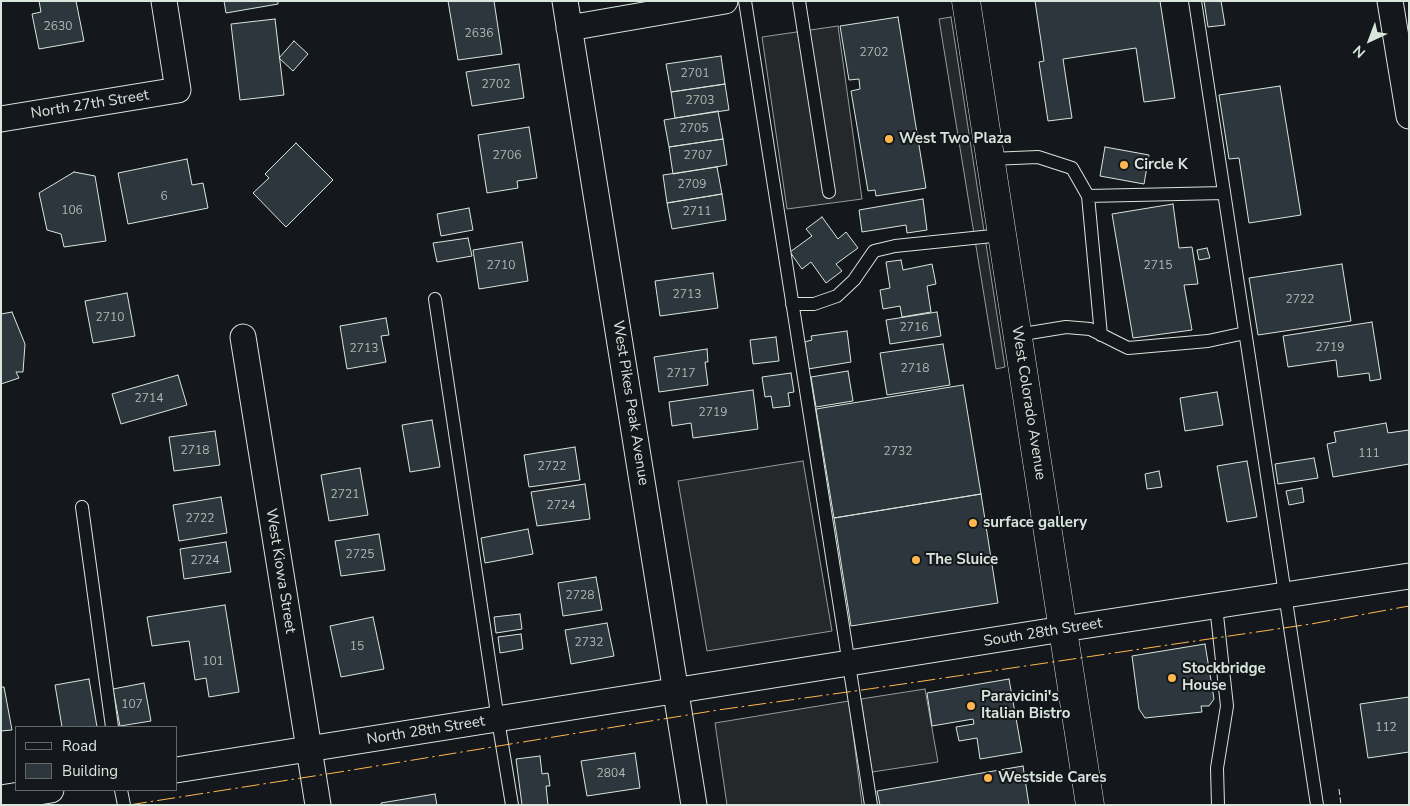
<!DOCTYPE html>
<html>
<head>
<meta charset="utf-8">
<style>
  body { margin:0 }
  #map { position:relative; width:1410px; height:806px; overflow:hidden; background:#14181c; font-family:"Nunito Sans",sans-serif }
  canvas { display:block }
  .frame { position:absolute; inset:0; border:2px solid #d8e6dc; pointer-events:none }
  .legend { position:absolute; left:15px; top:726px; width:162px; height:65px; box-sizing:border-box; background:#14181c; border:1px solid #626a69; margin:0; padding:6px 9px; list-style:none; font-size:15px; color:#d8e6dc }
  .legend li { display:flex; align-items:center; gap:10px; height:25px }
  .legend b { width:25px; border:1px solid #626a69 }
  .north { position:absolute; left:1345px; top:15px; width:50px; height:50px; -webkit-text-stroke:4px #14181c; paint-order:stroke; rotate:223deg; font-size:14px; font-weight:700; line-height:20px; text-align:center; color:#d8e6dc }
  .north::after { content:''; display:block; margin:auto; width:18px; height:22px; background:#d8e6dc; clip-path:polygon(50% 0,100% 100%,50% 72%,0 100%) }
</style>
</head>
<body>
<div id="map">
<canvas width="1410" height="806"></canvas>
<div class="frame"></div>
<ul class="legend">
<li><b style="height:6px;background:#14181c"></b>Road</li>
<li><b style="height:14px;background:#2c363c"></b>Building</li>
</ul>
<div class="north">N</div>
</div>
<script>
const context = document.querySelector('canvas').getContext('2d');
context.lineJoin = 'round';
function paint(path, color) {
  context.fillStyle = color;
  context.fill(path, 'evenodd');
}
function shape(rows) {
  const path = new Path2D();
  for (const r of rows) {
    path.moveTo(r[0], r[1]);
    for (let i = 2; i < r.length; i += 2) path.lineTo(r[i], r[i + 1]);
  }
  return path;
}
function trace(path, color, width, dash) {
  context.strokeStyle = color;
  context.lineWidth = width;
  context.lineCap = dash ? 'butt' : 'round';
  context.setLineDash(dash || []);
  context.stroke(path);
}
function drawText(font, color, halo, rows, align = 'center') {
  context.font = font + ' "Nunito Sans",sans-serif';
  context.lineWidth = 4;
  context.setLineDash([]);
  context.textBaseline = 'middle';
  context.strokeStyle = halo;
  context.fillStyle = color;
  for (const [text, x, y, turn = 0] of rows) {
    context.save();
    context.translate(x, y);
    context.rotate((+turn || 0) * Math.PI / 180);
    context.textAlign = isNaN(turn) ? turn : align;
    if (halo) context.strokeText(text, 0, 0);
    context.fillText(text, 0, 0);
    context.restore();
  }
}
const parking = shape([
  [951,17,1005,367,996,369,939,19,951,17],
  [838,26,862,199,787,209,762,37,838,26],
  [803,461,832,631,707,651,678,481,803,461],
  [925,689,938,762,872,772,861,699,925,689],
  [849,701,862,805,727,805,715,723,849,701]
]);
paint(parking, '#24282b');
trace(parking, '#939e99', 1);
const building = shape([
  [39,1,76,1,84,41,39,49,32,14,41,12,39,1],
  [224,1,278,1,278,4,226,13,224,1],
  [448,1,494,1,502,54,458,60,448,1],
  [1035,1,1160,1,1175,98,1144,102,1136,48,1063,59,1072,118,1048,121,1039,62,1044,61,1035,1],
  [1204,1,1221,1,1225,25,1208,27,1204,1],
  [898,17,926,188,876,196,875,190,868,191,851,91,860,89,859,79,849,80,840,26,898,17],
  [275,19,284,95,240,100,231,24,275,19],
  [294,41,308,54,293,71,279,58,294,41],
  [721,56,725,84,671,92,666,64,721,56],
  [519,64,524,98,472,106,466,72,519,64],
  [725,84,729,110,675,118,671,92,725,84],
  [1280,86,1301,215,1249,223,1239,158,1229,159,1219,95,1280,86],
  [718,111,723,139,669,147,664,120,718,111],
  [529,127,537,178,517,181,518,188,487,193,478,135,529,127],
  [723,139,727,165,673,174,669,147,723,139],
  [296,143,333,180,286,227,253,193,269,178,265,174,296,143],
  [1105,147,1149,155,1144,184,1100,176,1105,147],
  [187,159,192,185,203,183,208,208,128,224,118,173,187,159],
  [717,167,722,194,667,203,663,175,717,167],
  [74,172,95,176,106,241,64,247,61,234,47,230,39,193,74,172],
  [722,194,726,220,672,229,667,203,722,194],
  [923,199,927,230,907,233,906,225,862,232,859,210,923,199],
  [1173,204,1179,248,1192,247,1198,284,1184,285,1192,330,1133,338,1112,214,1173,204],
  [469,208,473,230,441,236,437,214,469,208],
  [822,217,838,239,846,232,858,248,836,264,842,271,826,283,811,262,802,269,790,252,812,236,806,229,822,217],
  [468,238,472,256,437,262,433,243,468,238],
  [522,242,528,281,479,289,473,250,522,242],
  [1207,248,1210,258,1199,260,1197,250,1207,248],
  [901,260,903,270,932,264,936,284,927,286,931,312,902,317,900,306,883,309,880,290,890,288,886,262,901,260],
  [1342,264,1351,321,1258,335,1249,278,1342,264],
  [713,273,718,308,660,316,655,281,713,273],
  [127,293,135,336,93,343,85,301,127,293],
  [12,312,25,344,23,372,16,372,19,378,1,384,1,314,12,312],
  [937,312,941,336,890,344,886,320,937,312],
  [386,318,389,335,381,336,386,362,347,369,340,326,386,318],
  [1372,322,1381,379,1370,381,1369,373,1338,377,1336,360,1288,367,1283,336,1372,322],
  [847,331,851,362,808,369,804,342,812,340,811,336,847,331],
  [776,337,779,361,753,364,750,340,776,337],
  [943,344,950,385,887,395,880,353,943,344],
  [707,349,708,362,705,362,708,385,659,392,654,357,707,349],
  [848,371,853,401,816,407,811,377,848,371],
  [791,373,794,392,788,393,790,406,773,408,771,396,765,397,762,377,791,373],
  [178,375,187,405,121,424,112,394,178,375],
  [963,385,981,494,834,518,816,409,963,385],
  [753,390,758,429,693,438,691,423,672,426,669,402,753,390],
  [1217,392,1223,425,1185,431,1180,398,1217,392],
  [432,420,440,467,410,472,402,425,432,420],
  [1386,423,1388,433,1409,430,1409,464,1333,477,1327,444,1336,442,1334,432,1386,423],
  [215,431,220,465,174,471,169,437,215,431],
  [575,447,580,480,529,487,524,455,575,447],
  [1314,458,1318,478,1278,484,1275,464,1314,458],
  [1247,461,1257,517,1227,522,1217,466,1247,461],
  [360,468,368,515,329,521,321,475,360,468],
  [1159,471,1162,487,1147,489,1145,474,1159,471],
  [585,484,590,519,537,526,531,492,585,484],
  [1302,488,1304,502,1289,505,1286,491,1302,488],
  [981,494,998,603,851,626,834,518,981,494],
  [221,497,227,533,179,541,173,505,221,497],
  [528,529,533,554,485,563,481,538,528,529],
  [379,534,385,570,341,576,335,541,379,534],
  [226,542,231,572,184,579,180,549,226,542],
  [596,577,602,610,563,616,558,583,596,577],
  [225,605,239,692,209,697,206,678,195,680,189,641,152,646,147,617,225,605],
  [520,614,522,629,496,633,494,617,520,614],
  [373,617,384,669,341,677,330,626,373,617],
  [607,623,614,656,571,664,565,630,607,623],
  [521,634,523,649,500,653,498,637,521,634],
  [1205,644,1214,699,1209,706,1201,706,1202,712,1145,718,1139,709,1132,656,1205,644],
  [89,679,97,727,62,727,55,685,89,679],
  [1009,679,1022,752,980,759,977,738,959,741,956,727,974,724,973,719,932,726,927,693,1009,679],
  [144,683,151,721,120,726,113,689,144,683],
  [1,687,4,687,12,730,1,731,1,687],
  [1409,697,1409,752,1368,758,1360,704,1409,697],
  [635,753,640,788,587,796,581,761,635,753],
  [540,756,542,774,548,773,550,786,546,786,548,805,522,805,516,759,540,756],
  [1023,766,1029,805,880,805,877,791,1023,766],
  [435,794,437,805,381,805,381,803,435,794]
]);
paint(building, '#2c363c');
trace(building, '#d8e6dc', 1);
const lane = shape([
  [745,1,871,805],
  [799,1,829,192],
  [1195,1,1317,805],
  [990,159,1038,157,1072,168,1088,196,1224,193],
  [1088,196,1101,335],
  [435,299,498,720,512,805],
  [792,304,814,304,837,296,854,280,874,251,895,246,1002,235],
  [1017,335,1066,327,1090,329,1128,348,1208,341,1245,333],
  [82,507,112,727],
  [1216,606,1227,706,1217,768,1218,805],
  [121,790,124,805]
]);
const street = shape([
  [565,1,694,805],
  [1390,1,1409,116],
  [569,28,725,1],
  [1,119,178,90,164,1],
  [243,337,318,805],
  [176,770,1063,629,1409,576],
  [1,798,51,790]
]);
const primary = shape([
  [966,1,1090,805]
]);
trace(lane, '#d8e6dc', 14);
trace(street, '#d8e6dc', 27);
trace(primary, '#d8e6dc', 29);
trace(lane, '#14181c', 12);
trace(street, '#14181c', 25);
trace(primary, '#14181c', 28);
trace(shape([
  [1339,789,1341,805]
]), '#d8e6dc', 1, [6, 2.5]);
trace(shape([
  [129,805,346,771,718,710,862,690,1311,624,1409,606]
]), '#ffb74d', 1, [18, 4, 2.5, 4]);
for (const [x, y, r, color] of [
  [889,139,5,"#ffb74d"],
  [1124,165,5,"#ffb74d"],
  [973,523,5,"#ffb74d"],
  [916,560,5,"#ffb74d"],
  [1172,678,5,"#ffb74d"],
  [971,706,5,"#ffb74d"],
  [988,778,5,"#ffb74d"]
]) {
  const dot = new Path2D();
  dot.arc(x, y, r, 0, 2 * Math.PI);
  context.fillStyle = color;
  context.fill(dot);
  trace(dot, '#14181c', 2);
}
drawText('12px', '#adbab4', null, [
  ["2630",58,27],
  ["2636",479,34],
  ["2702",874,53],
  ["2701",695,74],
  ["2702",496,85],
  ["2703",700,101],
  ["2705",694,129],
  ["2706",507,156],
  ["2707",698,156],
  ["2709",692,185],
  ["6",164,197],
  ["106",72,211],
  ["2711",697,212],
  ["2710",501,266],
  ["2715",1158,266],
  ["2713",687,295],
  ["2722",1300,300],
  ["2710",110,318],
  ["2716",914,328],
  ["2719",1330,348],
  ["2713",364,349],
  ["2718",915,369],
  ["2717",681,374],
  ["2714",149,399],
  ["2719",713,413],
  ["2718",195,451],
  ["2732",898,452],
  ["111",1369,454],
  ["2722",552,467],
  ["2721",345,495],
  ["2724",561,506],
  ["2722",200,519],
  ["2725",360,555],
  ["2724",205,561],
  ["2728",580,596],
  ["2732",589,643],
  ["15",357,647],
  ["101",213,662],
  ["107",132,705],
  ["112",1386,728],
  ["2804",611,774]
]);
drawText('15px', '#d8e6dc', '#14181c', [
  ["North 27th Street",90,105,-9],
  ["West Pikes Peak Avenue",630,403,81],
  ["West Colorado Avenue",1028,403,81],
  ["West Kiowa Street",280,571,81],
  ["South 28th Street",1043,633,-9],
  ["North 28th Street",426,731,-9]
]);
drawText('bold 15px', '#d8e6dc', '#14181c', [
  ["West Two Plaza",899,139],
  ["Circle K",1134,165],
  ["surface gallery",983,523],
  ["The Sluice",926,560],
  ["Stockbridge",1182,669],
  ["House",1182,686],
  ["Paravicini's",981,697],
  ["Italian Bistro",981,714],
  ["Westside Cares",998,778]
], 'left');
</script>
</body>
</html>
